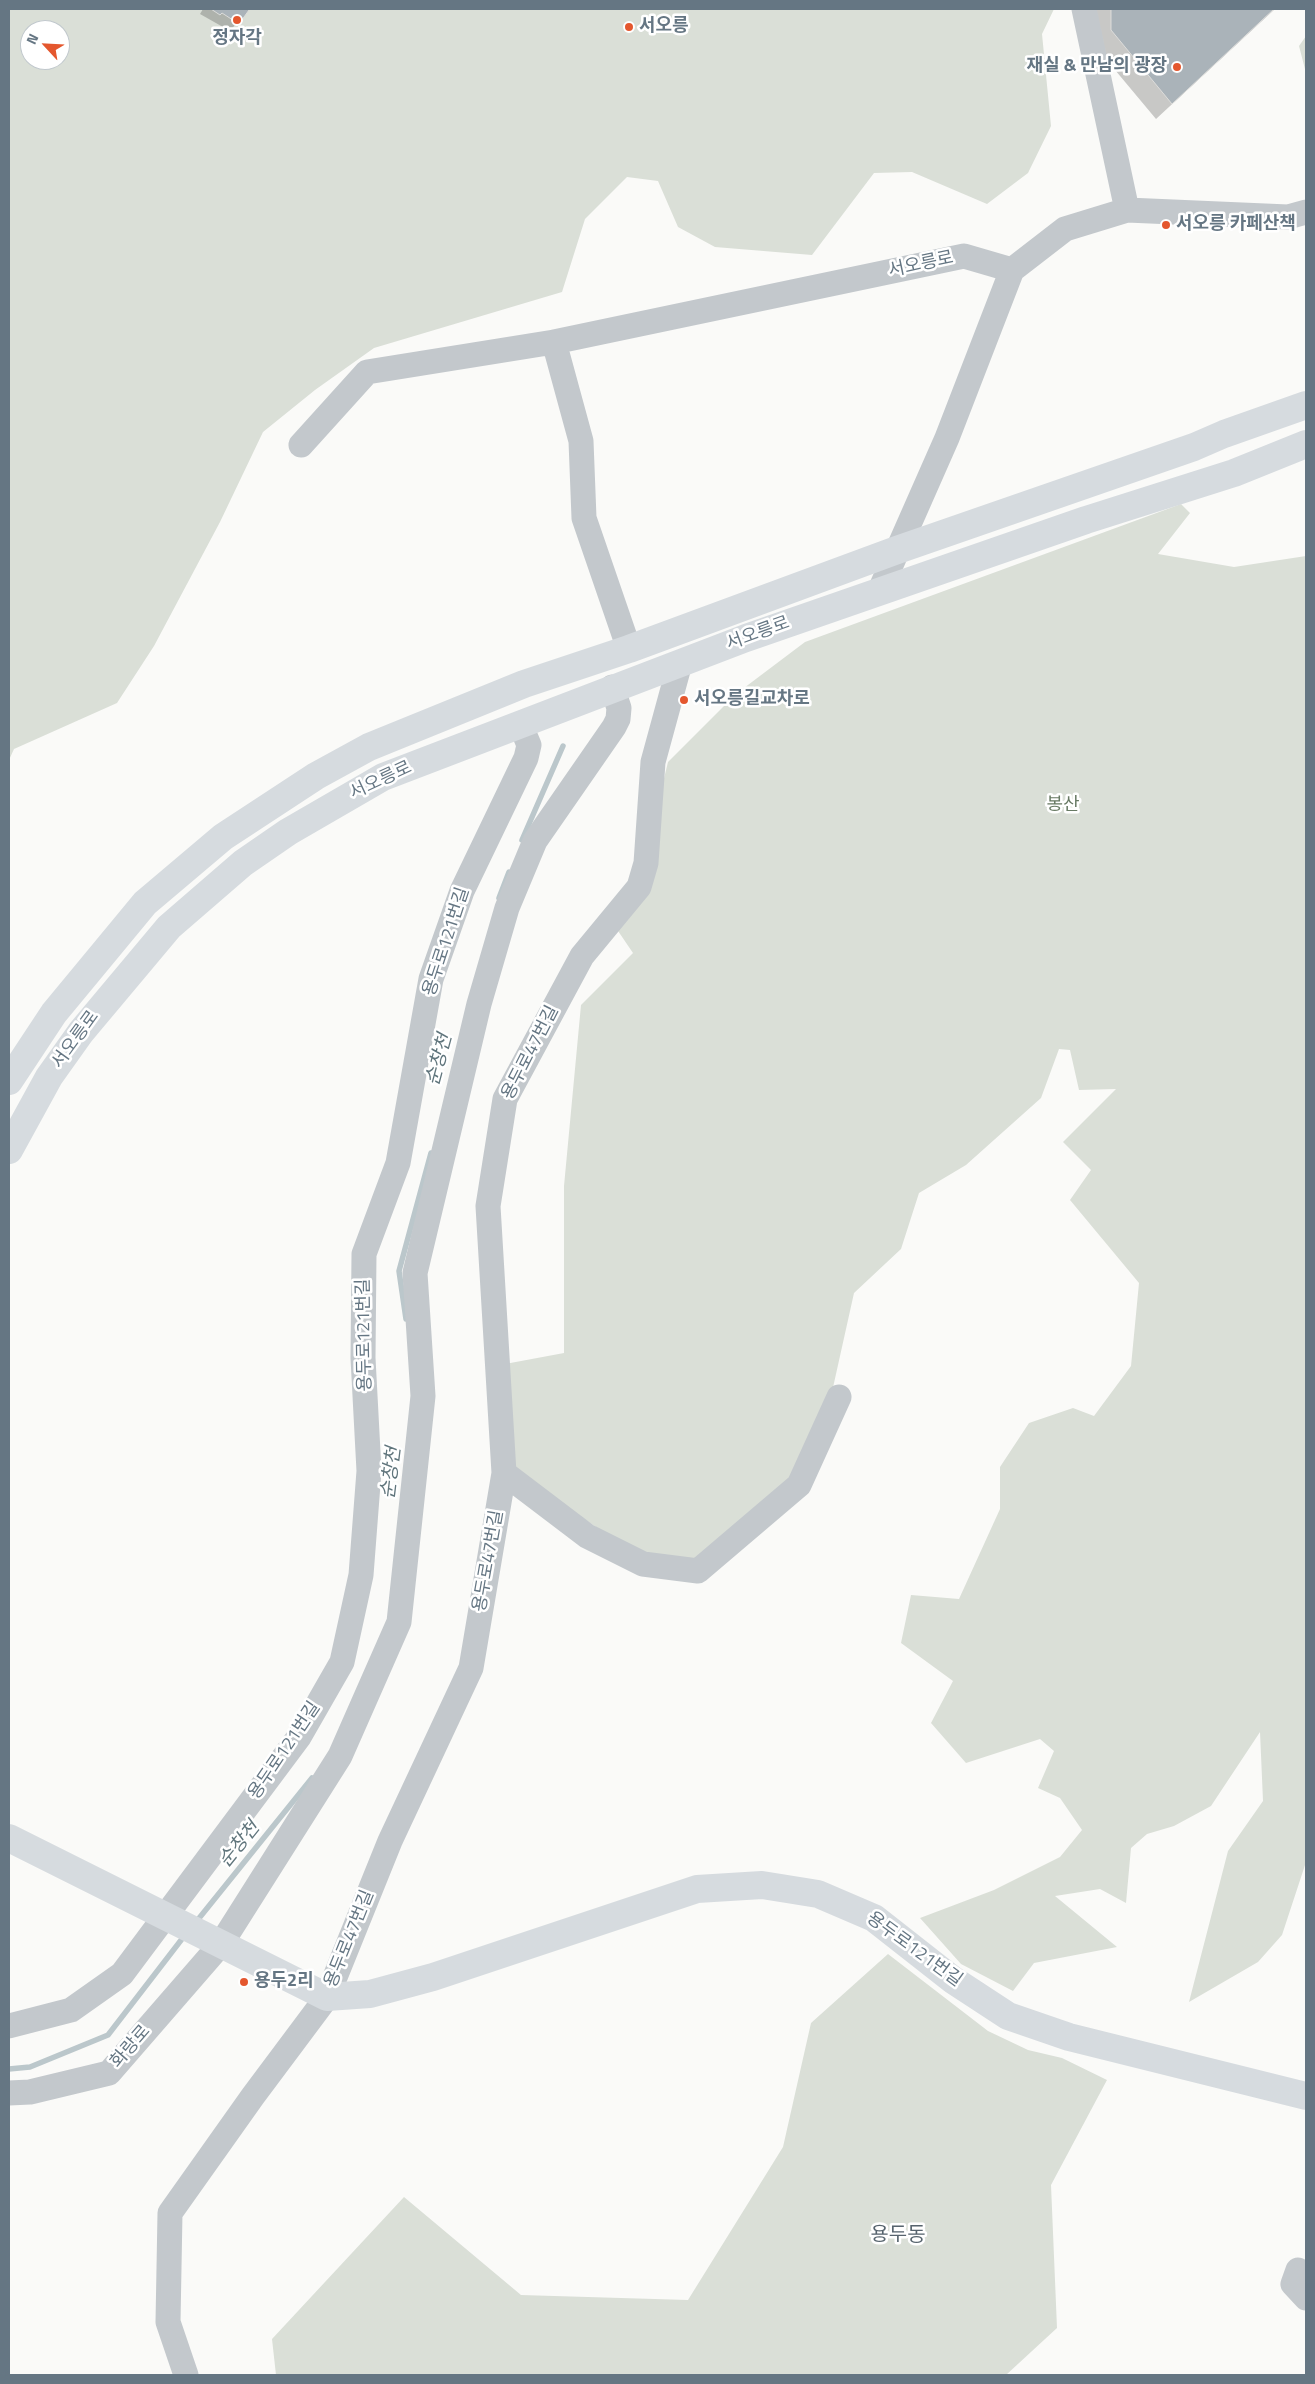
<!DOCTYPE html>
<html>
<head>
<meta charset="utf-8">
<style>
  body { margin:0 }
  #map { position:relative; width:1315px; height:2384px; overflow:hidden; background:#fafaf8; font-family:"Titillium Web",sans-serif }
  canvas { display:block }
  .frame { position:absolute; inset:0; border:10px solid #657683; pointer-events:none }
  .north { position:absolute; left:20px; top:20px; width:50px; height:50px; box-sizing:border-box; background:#fff; border:1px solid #c1c8cd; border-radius:50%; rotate:295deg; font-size:14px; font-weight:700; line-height:20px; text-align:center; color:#657683 }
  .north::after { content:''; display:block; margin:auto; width:18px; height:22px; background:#e4572e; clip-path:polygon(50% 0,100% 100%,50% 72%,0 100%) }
</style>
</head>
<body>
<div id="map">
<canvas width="1315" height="2384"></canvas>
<div class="frame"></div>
<div class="north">N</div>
</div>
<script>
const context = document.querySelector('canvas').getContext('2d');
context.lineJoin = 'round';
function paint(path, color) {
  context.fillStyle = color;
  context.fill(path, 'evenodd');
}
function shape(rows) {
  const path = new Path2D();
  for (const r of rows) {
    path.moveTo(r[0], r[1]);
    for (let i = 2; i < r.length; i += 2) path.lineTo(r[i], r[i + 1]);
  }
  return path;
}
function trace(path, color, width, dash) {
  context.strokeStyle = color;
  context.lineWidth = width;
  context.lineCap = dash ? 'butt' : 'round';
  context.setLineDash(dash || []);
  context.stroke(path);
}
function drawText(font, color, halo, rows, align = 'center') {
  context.font = font + ' "Titillium Web","Noto Sans KR",sans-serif';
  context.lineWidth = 5;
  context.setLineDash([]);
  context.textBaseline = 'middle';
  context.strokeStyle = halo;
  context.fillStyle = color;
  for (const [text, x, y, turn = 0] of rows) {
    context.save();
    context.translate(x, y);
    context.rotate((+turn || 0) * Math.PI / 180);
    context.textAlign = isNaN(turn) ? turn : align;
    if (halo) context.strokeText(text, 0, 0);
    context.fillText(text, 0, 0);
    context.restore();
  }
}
paint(shape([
  [9,9,1054,9,1042,34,1051,126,1028,173,987,204,912,172,874,173,812,255,715,247,678,227,658,181,627,177,585,219,562,292,374,348,315,390,263,432,220,522,154,646,117,703,14,749,9,760],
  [30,30,60,30,60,60,30,60],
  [1306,36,1306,73,1299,46],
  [1181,504,1190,513,1158,554,1234,567,1306,556,1306,1862,1282,1935,1258,1962,1189,2002,1228,1851,1263,1801,1260,1732,1211,1806,1174,1826,1147,1834,1131,1848,1126,1903,1100,1889,1055,1896,1117,1947,1034,1963,1013,1991,961,1964,920,1918,994,1890,1060,1857,1082,1830,1060,1798,1038,1788,1054,1751,1040,1739,966,1763,931,1723,953,1681,901,1643,911,1595,959,1599,1000,1509,1000,1467,1029,1423,1073,1408,1094,1416,1131,1366,1139,1283,1070,1200,1091,1170,1063,1142,1116,1089,1079,1090,1070,1050,1059,1049,1041,1098,966,1165,919,1193,901,1249,854,1293,832,1392,792,1482,695,1563,645,1559,511,1471,505,1364,564,1353,564,1186,581,1005,633,953,616,928,656,811,668,762,736,694,805,642],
  [888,1954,988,2031,1028,2050,1062,2058,1107,2080,1051,2185,1057,2328,1006,2375,276,2375,272,2339,404,2197,521,2295,688,2300,783,2147,811,2023]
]), '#dadfd7');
paint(shape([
  [203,9,245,9,247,10,230,31,200,14],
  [1096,9,1275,9,1156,119,1095,46]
]), '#0003');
trace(shape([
  [522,840,563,746],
  [499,898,509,872],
  [406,1319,399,1271,431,1153],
  [196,1922,312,1778],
  [9,2069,30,2067,108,2035,185,1935]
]), '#bbc7cb', 5.5);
const building = shape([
  [211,9,248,9,249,10,239,24,222,13,220,15,211,9],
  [1111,9,1274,9,1172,104,1111,30,1111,9]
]);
paint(building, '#aab3b9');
trace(building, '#dcdcda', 1);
trace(shape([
  [1084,9,1127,210],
  [301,445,367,372,554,342],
  [880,590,947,438,1012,270,1065,229,1127,210,1288,217,1306,212],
  [629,649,584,518,581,441,554,342,964,256,1012,270],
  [504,1473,587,1536,643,1564,698,1571,799,1485,839,1397],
  [9,2026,71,2010,122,1974,299,1737,342,1662,361,1575,369,1471,363,1358,364,1254,398,1163,431,979,462,891,526,758,529,745,521,726],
  [9,2093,30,2092,109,2073,221,1944,340,1756,399,1622,423,1396,415,1273,479,1004,507,908,535,841,614,727,618,719,619,708,612,687],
  [1298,2270,1293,2284,1306,2298],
  [186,2375,168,2322,170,2213,253,2096,327,1997,390,1841,471,1668,504,1473,488,1206,505,1099,582,956,639,887,646,863,653,762,680,663]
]), '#c3c8cc', 25);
trace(shape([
  [9,1081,54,1013,145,903,223,837,316,776,369,747,524,684,629,649,897,550,1194,447,1224,434,1306,405],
  [9,1150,49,1077,81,1032,169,927,243,863,288,832,383,777,746,638,1086,520,1234,473,1306,444],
  [9,1838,327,1997,370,1994,433,1977,697,1889,762,1885,818,1894,874,1918,953,1980,1008,2016,1069,2037,1306,2096]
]), '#d6dbdf', 28);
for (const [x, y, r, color] of [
  [237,20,5,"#e4572e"],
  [629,27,5,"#e4572e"],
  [1177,67,5,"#e4572e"],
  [1166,225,5,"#e4572e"],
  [684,700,5,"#e4572e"],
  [244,1982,5,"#e4572e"]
]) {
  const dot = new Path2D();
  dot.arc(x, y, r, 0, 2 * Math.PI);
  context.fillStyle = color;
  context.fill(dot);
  trace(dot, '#fff', 2);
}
drawText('bold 18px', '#657683', '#fff', [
  ["서오릉",639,27],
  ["정자각",237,39,"center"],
  ["재실 & 만남의 광장",1167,67,"right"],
  ["서오릉 카페산책",1176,225],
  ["서오릉길교차로",694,700],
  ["용두2리",254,1982]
], 'left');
drawText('18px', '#657683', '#fff', [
  ["서오릉로",921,265,-12],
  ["서오릉로",758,634,-20],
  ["서오릉로",381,781,-25],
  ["용두로121번길",447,942,-72],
  ["서오릉로",76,1040,-54],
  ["용두로47번길",531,1053,-63],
  ["용두로121번길",365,1335,-91],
  ["용두로47번길",489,1561,-80],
  ["용두로121번길",285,1751,-56],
  ["용두로47번길",350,1939,-68],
  ["용두로121번길",914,1950,36],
  ["화랑로",131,2047,-49]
]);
drawText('18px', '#687a64', '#fff', [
  ["봉산",1063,806]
]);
drawText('italic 19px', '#60757c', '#fff', [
  ["순창천",440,1060,-75],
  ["순창천",392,1473,-83],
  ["순창천",240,1845,-51]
]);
drawText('20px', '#57646e', '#fff', [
  ["용두동",898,2236]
]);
</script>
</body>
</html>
